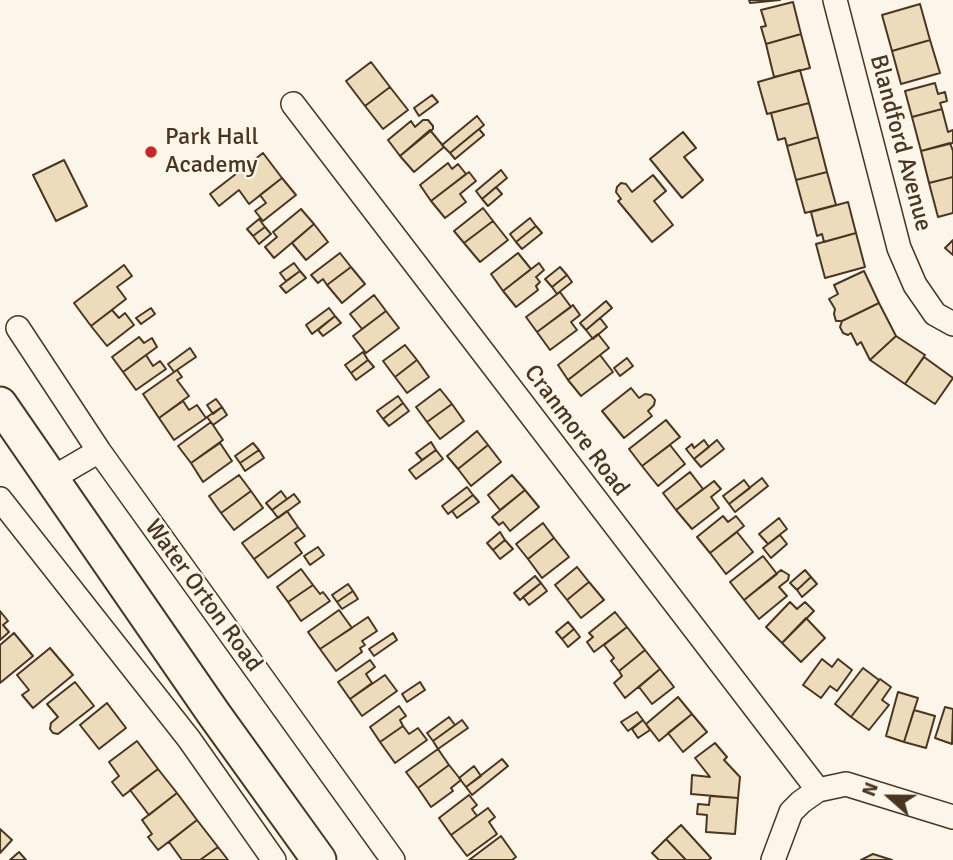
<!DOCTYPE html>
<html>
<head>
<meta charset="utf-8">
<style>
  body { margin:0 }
  #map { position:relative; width:953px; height:860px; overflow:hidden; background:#fbf6e9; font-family:Signika,sans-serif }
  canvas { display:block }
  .north { position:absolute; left:855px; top:762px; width:70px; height:70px; -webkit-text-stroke:5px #fbf6e9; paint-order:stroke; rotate:291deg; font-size:19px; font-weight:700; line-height:28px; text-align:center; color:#4a3520 }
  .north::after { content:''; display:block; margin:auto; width:24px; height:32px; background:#4a3520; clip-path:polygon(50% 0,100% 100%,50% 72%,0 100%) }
</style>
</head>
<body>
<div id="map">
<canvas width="953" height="860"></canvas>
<div class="north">N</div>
</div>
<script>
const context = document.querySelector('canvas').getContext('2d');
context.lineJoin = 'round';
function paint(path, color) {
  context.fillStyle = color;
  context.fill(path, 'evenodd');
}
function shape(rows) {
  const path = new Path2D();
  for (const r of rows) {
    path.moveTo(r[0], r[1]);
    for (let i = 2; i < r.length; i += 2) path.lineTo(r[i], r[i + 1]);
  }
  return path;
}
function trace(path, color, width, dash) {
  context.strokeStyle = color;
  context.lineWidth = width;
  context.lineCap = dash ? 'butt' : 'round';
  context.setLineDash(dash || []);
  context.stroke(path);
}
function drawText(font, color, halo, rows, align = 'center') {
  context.font = font + ' Signika,sans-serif';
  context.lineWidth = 5;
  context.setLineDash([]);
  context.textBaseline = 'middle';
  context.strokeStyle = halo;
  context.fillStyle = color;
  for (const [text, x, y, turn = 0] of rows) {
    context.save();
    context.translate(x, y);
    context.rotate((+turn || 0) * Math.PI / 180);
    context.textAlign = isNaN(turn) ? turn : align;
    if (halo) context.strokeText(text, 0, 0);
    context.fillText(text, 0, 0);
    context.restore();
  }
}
const building = shape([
  [749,0,780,0,750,3,749,0],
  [793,2,801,34,766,44,761,27,766,26,761,10,793,2],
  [920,4,930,40,892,51,882,15,920,4],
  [801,34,810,68,774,77,766,44,801,34],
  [930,40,940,73,901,84,892,51,930,40],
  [371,62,390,87,365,106,346,81,371,62],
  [800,70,809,103,767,114,758,82,800,70],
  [935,83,938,94,945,92,947,101,940,103,942,109,912,117,905,91,935,83],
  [390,87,408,110,383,129,365,106,390,87],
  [432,95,438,102,419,116,414,108,432,95],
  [809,103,818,137,787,146,785,138,778,140,771,113,809,103],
  [942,109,948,132,953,130,953,143,921,151,912,117,942,109],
  [477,116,484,125,450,153,442,145,477,116],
  [423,120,428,120,433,126,433,129,400,156,388,140,411,121,415,127,423,120],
  [479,129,484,135,455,159,450,153,479,129],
  [430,130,444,147,414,172,400,156,430,130],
  [683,132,696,148,684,157,703,180,682,198,650,159,683,132],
  [818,137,827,172,796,180,787,146,818,137],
  [950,143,953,151,953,177,929,183,921,151,950,143],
  [263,153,282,178,249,204,239,190,219,206,210,194,263,153],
  [64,160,87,206,56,221,33,175,64,160],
  [448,163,452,169,458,164,466,174,431,201,420,185,448,163],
  [501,170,507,178,482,199,476,191,501,170],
  [469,172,476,181,460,194,466,202,445,218,431,201,469,172],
  [827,172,836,205,805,213,796,180,827,172],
  [653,175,666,191,654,201,673,225,652,242,618,201,621,199,616,192,617,187,621,183,626,184,632,192,653,175],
  [953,177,953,213,938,217,929,183,953,177],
  [282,178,296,195,263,221,255,211,266,203,260,195,282,178],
  [496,187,502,194,488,206,482,199,496,187],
  [848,202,856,233,824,242,822,234,817,236,811,212,848,202],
  [483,208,493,221,464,243,454,231,483,208],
  [301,209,314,224,274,258,265,247,277,237,273,232,301,209],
  [530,218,536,226,516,242,510,234,530,218],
  [259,219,265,227,253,236,247,229,259,219],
  [493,221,508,240,480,262,464,243,493,221],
  [314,224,328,242,306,260,292,243,314,224],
  [536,226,542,233,522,249,516,242,536,226],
  [265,227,271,234,259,244,253,236,265,227],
  [856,233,865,267,825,278,816,244,856,233],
  [953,240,953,255,945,248,953,240],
  [340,253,351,267,327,285,323,279,318,283,311,275,340,253],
  [518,253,531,269,503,291,491,274,518,253],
  [294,263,300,271,286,281,280,273,294,263],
  [539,263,544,270,536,277,540,282,536,286,538,290,516,307,503,291,539,263],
  [124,265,132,276,117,287,126,299,91,326,74,303,124,265],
  [351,267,365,284,342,303,327,285,351,267],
  [560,267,567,275,552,287,545,279,560,267],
  [300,271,306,278,286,293,280,286,300,271],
  [864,271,879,303,842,321,836,321,834,314,835,309,829,299,838,294,834,285,864,271],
  [567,275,572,282,557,294,552,287,567,275],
  [560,292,571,307,537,332,526,317,560,292],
  [374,295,386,311,362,329,350,314,374,295],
  [606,301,612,308,586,330,580,323,606,301],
  [879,303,896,336,870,360,861,342,857,345,851,333,848,335,843,333,840,327,842,321,879,303],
  [573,305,580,315,571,322,577,330,550,350,537,332,573,305],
  [151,308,155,314,141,324,136,318,151,308],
  [329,308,335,316,312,334,306,325,329,308],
  [112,310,119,318,125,313,134,325,107,346,91,326,112,310],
  [386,311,399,328,366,353,353,336,386,311],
  [335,316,341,323,323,336,318,330,335,316],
  [600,318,607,327,593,339,586,330,600,318],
  [598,334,609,348,568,380,558,365,598,334],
  [896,336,925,355,905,384,870,360,896,336],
  [139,337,144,343,152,338,157,347,123,372,112,357,139,337],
  [405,345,417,360,395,377,383,361,405,345],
  [190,348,196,357,174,372,168,364,190,348],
  [363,352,368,360,351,373,345,365,363,352],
  [146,355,153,366,160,361,166,369,136,390,123,372,146,355],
  [600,355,613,372,581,396,568,380,600,355],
  [924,357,953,378,935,404,905,384,924,357],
  [627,358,633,366,620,376,614,368,627,358],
  [368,360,374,367,356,380,351,373,368,360],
  [417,360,429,377,407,393,395,377,417,360],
  [177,370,182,377,177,380,189,396,159,418,143,394,177,370],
  [631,388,639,398,645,394,651,395,655,400,654,405,648,411,652,416,624,438,602,411,631,388],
  [440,389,452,404,427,422,416,407,440,389],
  [398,396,403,403,383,419,377,411,398,396],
  [216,399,222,407,213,414,207,405,216,399],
  [183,401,189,410,197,405,206,418,174,440,159,418,183,401],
  [403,403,409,411,389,426,383,419,403,403],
  [452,404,464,421,440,439,427,422,452,404],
  [222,407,227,415,213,425,207,417,222,407],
  [666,420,680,437,642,466,629,449,666,420],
  [211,422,223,440,191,463,178,446,211,422],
  [477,431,488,445,458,469,447,456,477,431],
  [704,440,709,447,694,459,686,449,692,444,694,448,704,440],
  [717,440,724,449,701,467,694,459,717,440],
  [431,442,436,450,422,460,416,453,431,442],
  [220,443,232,461,203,482,191,463,220,443],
  [253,443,259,450,240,463,235,456,253,443],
  [488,445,501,462,471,486,458,469,488,445],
  [670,445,685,464,658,486,642,466,670,445],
  [259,450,264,458,245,471,240,463,259,450],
  [436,450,443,459,416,479,409,470,436,450],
  [690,472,703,489,676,510,663,493,690,472],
  [239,475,251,491,221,513,209,496,239,475],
  [512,475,525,490,500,510,488,495,512,475],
  [762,478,768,486,735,512,729,504,762,478],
  [744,480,750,488,729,504,723,496,744,480],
  [714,481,721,489,711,497,719,508,692,529,676,510,714,481],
  [467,487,473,495,448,514,442,506,467,487],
  [525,490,539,507,510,531,503,522,499,525,492,517,525,490],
  [251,491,263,508,234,530,221,513,251,491],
  [281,491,287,499,272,510,266,503,281,491],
  [294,494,300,502,278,518,272,510,294,494],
  [473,495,479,502,457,518,452,511,473,495],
  [287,511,298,527,254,559,242,543,287,511],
  [723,516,728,522,736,516,744,526,710,553,697,537,723,516],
  [779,518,787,529,768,544,759,534,779,518],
  [543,523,554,538,528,559,516,544,543,523],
  [298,527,305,536,295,543,302,553,268,578,254,559,298,527],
  [500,532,505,540,493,550,487,543,500,532],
  [737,532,753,552,726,574,710,553,737,532],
  [780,535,787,544,771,558,763,548,780,535],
  [554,538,569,557,542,578,528,559,554,538],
  [505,540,513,549,500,559,493,550,505,540],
  [318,547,324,555,310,565,304,556,318,547],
  [763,556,777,574,744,600,730,582,763,556],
  [577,567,589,582,567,600,555,585,577,567],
  [301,569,313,585,288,602,277,587,301,569],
  [781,570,789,575,788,580,779,587,787,596,759,619,744,600,781,570],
  [805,570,811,577,797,590,790,583,805,570],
  [535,576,541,583,520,600,514,593,535,576],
  [811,577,817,584,802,597,797,590,811,577],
  [589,582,604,600,581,618,567,600,589,582],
  [541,583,547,591,529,605,523,597,541,583],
  [348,584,353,591,337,602,332,595,348,584],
  [313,585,320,594,323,592,330,601,301,621,288,602,313,585],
  [353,591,358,599,342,609,337,602,353,591],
  [790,602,797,609,805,602,814,611,782,643,766,627,790,602],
  [339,610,352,628,320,649,308,632,339,610],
  [0,611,8,621,3,625,9,632,0,640,0,611],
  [615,612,627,627,594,652,587,642,593,637,589,633,615,612],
  [368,617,377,631,362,641,365,645,360,648,362,652,336,671,320,649,368,617],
  [806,618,825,638,801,662,782,643,806,618],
  [568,622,574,629,562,639,556,632,568,622],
  [627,627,645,650,619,671,611,661,614,658,604,645,627,627],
  [574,629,580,637,568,647,562,639,574,629],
  [14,633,33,656,0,683,0,645,14,633],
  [393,633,397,640,374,656,369,649,393,633],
  [50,648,73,675,33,708,22,695,29,690,17,675,50,648],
  [645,650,660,669,625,698,614,683,622,676,619,671,645,650],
  [822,659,832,667,838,659,852,670,837,691,830,686,821,698,803,685,822,659],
  [370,660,375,667,366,674,372,683,350,699,338,682,370,660],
  [863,668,879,680,851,717,835,704,863,668],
  [660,669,674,687,652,704,639,687,660,669],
  [385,675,397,691,362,716,350,699,385,675],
  [880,679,891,687,882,700,889,705,869,730,851,717,880,679],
  [75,682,94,706,58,734,53,733,50,729,51,723,58,717,47,704,75,682],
  [420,682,425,690,407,702,402,694,420,682],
  [898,692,918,698,904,742,886,736,898,692],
  [678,697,692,714,659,741,646,724,678,697],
  [107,703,126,728,99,749,80,725,107,703],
  [399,706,406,716,400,720,403,726,380,742,370,727,399,706],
  [945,707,953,709,952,744,935,738,945,707],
  [914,710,935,716,926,748,904,742,914,710],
  [637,712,643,720,628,731,621,722,637,712],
  [692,714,707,732,683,752,668,733,692,714],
  [449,717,455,725,433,741,427,733,449,717],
  [462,720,468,728,438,749,433,741,462,720],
  [643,720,650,730,638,738,632,729,643,720],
  [403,726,409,734,418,728,427,740,395,763,380,742,403,726],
  [137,741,158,769,123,796,112,782,119,776,109,762,137,741],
  [715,743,727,757,724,760,740,777,738,798,691,794,692,775,710,777,695,758,715,743],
  [438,749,449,765,418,788,406,772,438,749],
  [502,759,508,766,472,795,466,787,502,759],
  [449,765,461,780,451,788,453,791,431,807,418,788,449,765],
  [474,766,481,776,466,787,459,778,474,766],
  [158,769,177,793,149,815,130,790,158,769],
  [177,793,197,820,158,850,148,837,152,834,142,820,177,793],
  [469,795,477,805,472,809,477,816,451,835,439,818,469,795],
  [710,796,738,798,735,834,706,832,707,815,697,814,698,804,709,805,710,796],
  [488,808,495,817,489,822,497,834,467,856,451,835,488,808],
  [197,820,218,847,200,860,182,860,169,842,197,820],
  [681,825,711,858,709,860,686,860,666,839,681,825],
  [0,829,12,840,0,853,0,829],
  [501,836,516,857,512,860,469,860,501,836],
  [666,839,686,860,659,860,652,853,666,839],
  [218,847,228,860,200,860,218,847],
  [19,852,26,860,10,860,19,852],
  [873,854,892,860,861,860,873,854]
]);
paint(building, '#ecdcbc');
trace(building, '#4a3520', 2);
const street = shape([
  [835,0,899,248,915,285,935,314,953,324],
  [293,104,818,790],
  [18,328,99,451,393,860],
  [51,479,99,451],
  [0,499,189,739,274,860],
  [773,860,791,812,801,802,818,790,846,784,953,817]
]);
const secondary = shape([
  [0,404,214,714,319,860]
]);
trace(street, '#4a3520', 26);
trace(secondary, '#4a3520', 37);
trace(street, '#fbf6e9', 23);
trace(secondary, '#fbf6e9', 33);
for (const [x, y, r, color] of [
  [151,152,7,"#c62828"]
]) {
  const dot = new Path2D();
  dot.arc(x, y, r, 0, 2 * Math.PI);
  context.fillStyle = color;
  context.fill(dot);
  trace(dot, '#fbf6e9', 2.5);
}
drawText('24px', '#4a3520', '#fbf6e9', [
  ["Park Hall",165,138],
  ["Academy",165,166]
], 'left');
drawText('24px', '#4a3520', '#fbf6e9', [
  ["Blandford Avenue",900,143,75],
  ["Cranmore Road",576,431,53],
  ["Water Orton Road",203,596,54]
]);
</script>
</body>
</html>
